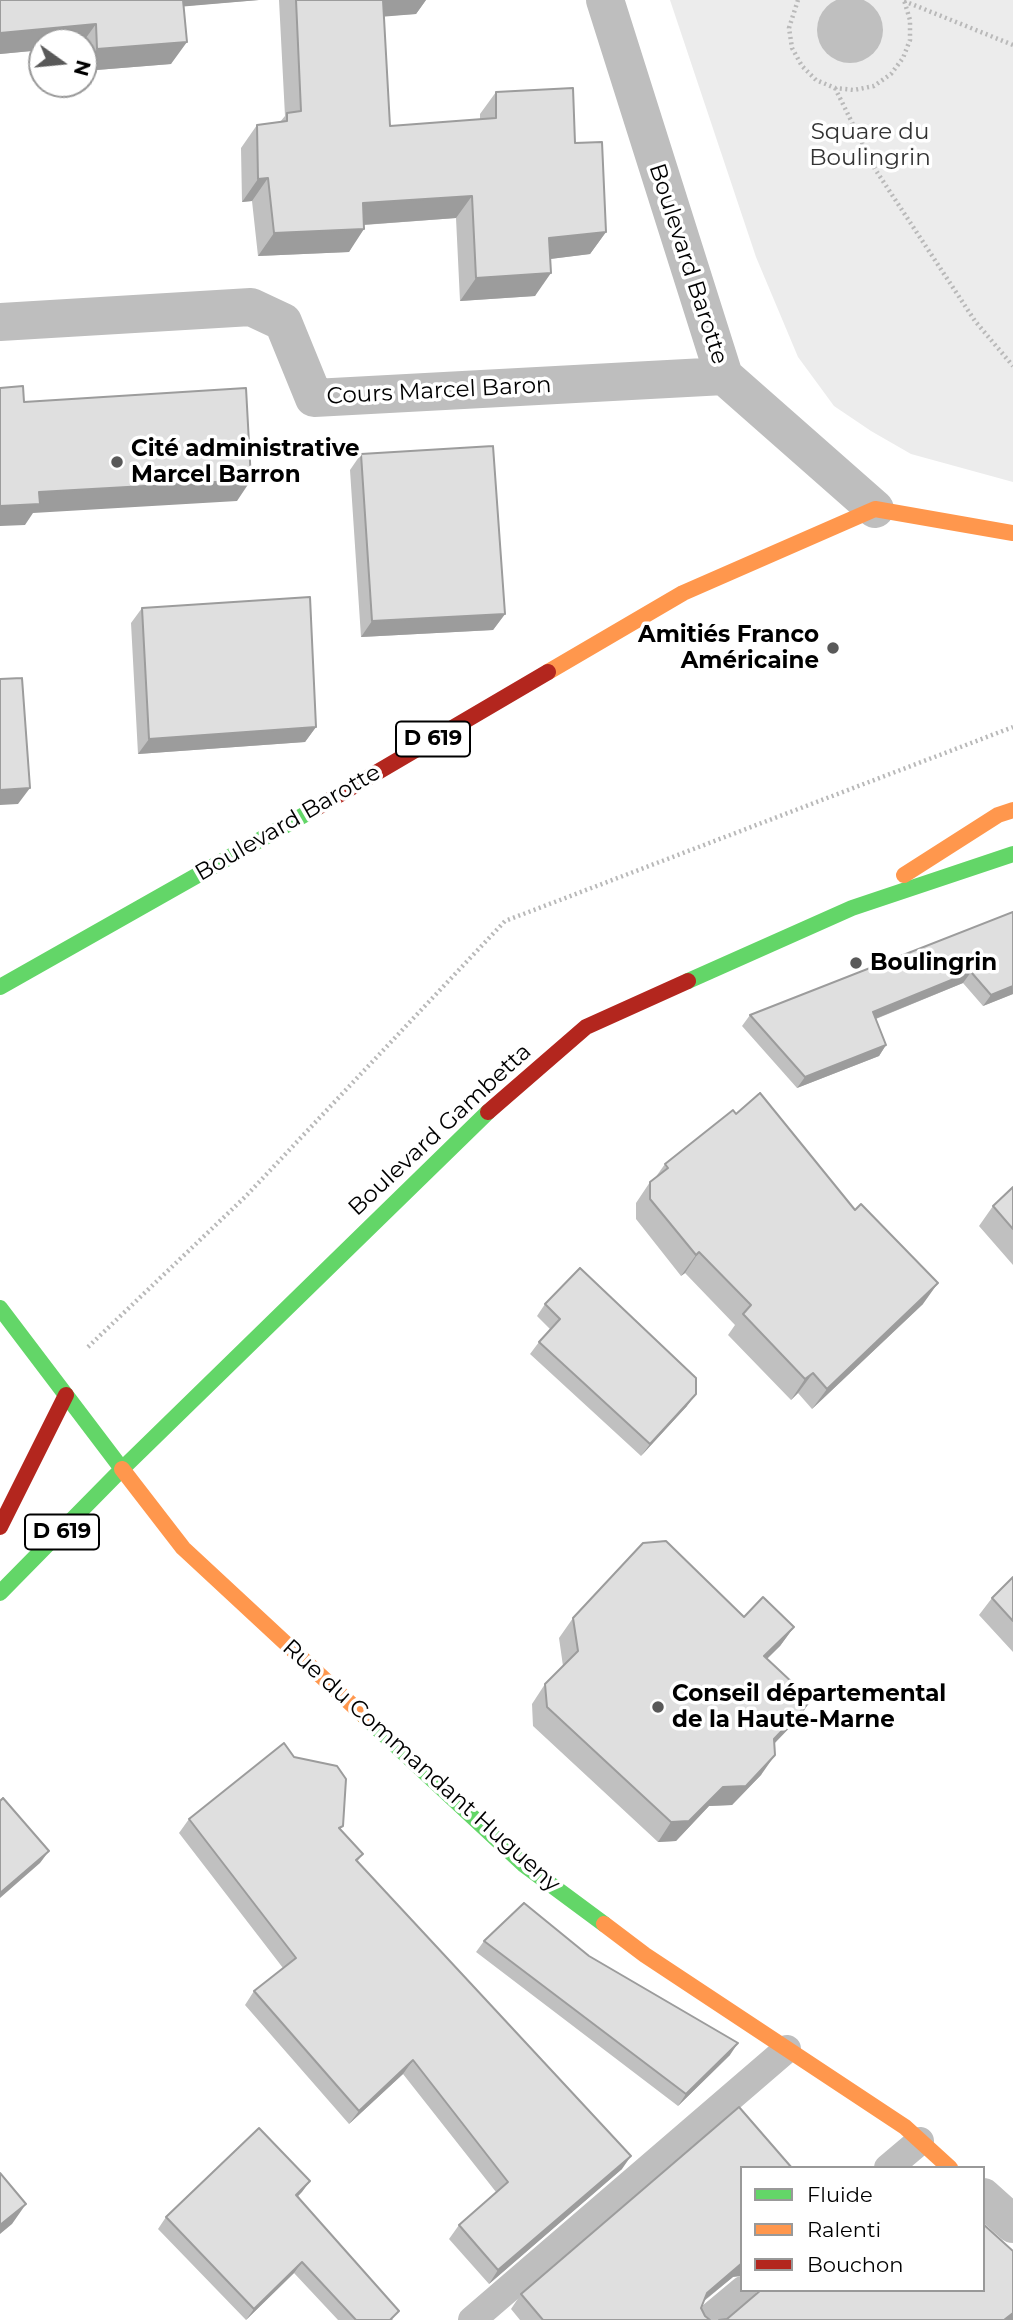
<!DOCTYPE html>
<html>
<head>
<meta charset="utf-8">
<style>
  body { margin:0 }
  #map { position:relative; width:1013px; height:2320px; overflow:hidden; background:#fff; font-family:Montserrat,sans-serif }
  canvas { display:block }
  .legend { position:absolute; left:740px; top:2166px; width:245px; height:126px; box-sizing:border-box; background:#fff; border:2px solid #999; margin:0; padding:9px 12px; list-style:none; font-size:21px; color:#000 }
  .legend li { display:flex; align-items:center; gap:14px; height:35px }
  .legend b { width:35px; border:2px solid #999 }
  .north { position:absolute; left:28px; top:28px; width:70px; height:70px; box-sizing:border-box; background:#fff; border:2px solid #999; border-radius:50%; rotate:105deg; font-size:19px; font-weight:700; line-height:28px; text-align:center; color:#000 }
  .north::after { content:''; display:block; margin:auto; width:24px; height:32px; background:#595959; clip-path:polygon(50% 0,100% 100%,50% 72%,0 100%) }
</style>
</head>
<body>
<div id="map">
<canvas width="1013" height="2320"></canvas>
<ul class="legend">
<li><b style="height:9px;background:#63d668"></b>Fluide</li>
<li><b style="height:9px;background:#ff974d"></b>Ralenti</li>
<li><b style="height:9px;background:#b3261e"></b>Bouchon</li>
</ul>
<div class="north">N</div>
</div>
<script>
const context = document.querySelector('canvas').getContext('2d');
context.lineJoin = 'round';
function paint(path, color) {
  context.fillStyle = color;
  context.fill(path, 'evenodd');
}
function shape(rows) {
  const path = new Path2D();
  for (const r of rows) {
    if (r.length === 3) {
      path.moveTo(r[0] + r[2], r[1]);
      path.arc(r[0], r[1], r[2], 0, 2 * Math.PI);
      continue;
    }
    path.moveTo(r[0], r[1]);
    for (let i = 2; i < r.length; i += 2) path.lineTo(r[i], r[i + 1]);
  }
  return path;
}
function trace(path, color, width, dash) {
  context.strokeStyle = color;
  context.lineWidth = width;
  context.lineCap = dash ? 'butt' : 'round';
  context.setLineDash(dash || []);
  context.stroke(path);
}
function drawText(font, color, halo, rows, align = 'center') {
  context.font = font + ' Montserrat,sans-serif';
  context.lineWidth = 7;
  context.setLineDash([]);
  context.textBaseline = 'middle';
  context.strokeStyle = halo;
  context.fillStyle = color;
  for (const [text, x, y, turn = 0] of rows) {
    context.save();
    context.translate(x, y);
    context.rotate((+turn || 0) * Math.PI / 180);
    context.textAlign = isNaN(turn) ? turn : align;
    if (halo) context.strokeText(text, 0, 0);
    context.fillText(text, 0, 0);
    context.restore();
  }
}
paint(shape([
  [670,0,1013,0,1013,482,911,454,871,431,834,406,798,357,756,257]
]), '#ececec');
paint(shape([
  [850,30,33]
]), '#bfbfbf');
trace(shape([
  [798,0,789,28,792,48,802,66,816,80,835,88,854,90,874,86,891,74,903,58,910,40,910,20,904,0],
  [904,1,1013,45],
  [835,88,875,169,975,321,1013,366],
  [88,1347,245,1197,505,921,1013,727]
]), '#b9b9b9', 4.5, [2, 3.5]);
trace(shape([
  [888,2168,920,2141],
  [472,2320,787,2049],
  [707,2320,743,2290]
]), '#bebebe', 28);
trace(shape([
  [605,0,724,376,875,509],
  [0,322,251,307,283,322,314,398,724,376],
  [983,2197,1013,2224]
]), '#bebebe', 38);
trace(shape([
  [688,981,852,908,1013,854],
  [0,987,318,807],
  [0,1308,122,1469],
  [0,1593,122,1469,488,1112],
  [364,1716,523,1864,604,1924]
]), '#63d668', 16);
trace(shape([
  [548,672,683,593,875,509,1013,533],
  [904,875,998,815,1013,810],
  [122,1469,183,1548,364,1716],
  [604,1924,645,1955,905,2127,950,2168]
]), '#ff974d', 16);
trace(shape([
  [318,807,548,672],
  [488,1112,586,1027,688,981],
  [0,1527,66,1395]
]), '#b3261e', 16);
paint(shape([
  [0,0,259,0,184,6,171,64,84,71,84,42,42,42,42,50,0,54],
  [279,0,426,0,416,14,384,16,390,126,480,119,480,114,496,92,575,143,606,232,590,254,550,259,535,296,460,301,456,218,364,225,349,252,258,256,252,201,242,202,241,148,257,125,280,122,285,116],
  [361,454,505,614,493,630,361,637,350,470],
  [142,608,316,727,305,742,138,754,131,623],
  [1013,912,1013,994,983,1006,963,983,876,1019,886,1045,879,1056,797,1088,742,1026,750,1015],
  [736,1114,923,1304,812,1409,798,1393,791,1400,728,1335,735,1325,685,1273,681,1276,636,1219,636,1203,650,1182,655,1178,665,1164],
  [1013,1187,1013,1265,979,1226,993,1206],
  [545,1304,687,1406,641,1456,530,1354,539,1342,550,1329,537,1316],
  [1013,1577,1013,1652,979,1615,992,1598],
  [744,1617,794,1627,780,1646,767,1659,811,1700,798,1719,774,1744,761,1775,732,1805,709,1806,676,1841,658,1842,533,1726,532,1704,545,1684,563,1666,559,1638,573,1618],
  [189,1819,343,1826,340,1829,363,1854,357,1862,622,2169,489,2284,449,2239,459,2225,496,2192,403,2074,349,2124,245,2005,254,1991,283,1968,179,1833],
  [484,1941,589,1956,730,2055,678,2106,476,1952],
  [310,2181,298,2196,393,2320,338,2320,294,2273,246,2320,158,2229,166,2217],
  [733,2277,703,2302,701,2308,705,2316,710,2320,520,2320,511,2309,521,2294]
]), '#c0c0c0');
paint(shape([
  [172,0,259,0,166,8],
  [379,0,426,0,416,14,367,18],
  [96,24,83,42,42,42,42,50,0,54,0,33],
  [187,42,171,64,84,71,84,67,97,49],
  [268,178,252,201,242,202,258,179],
  [472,196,456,218,347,226,363,203],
  [364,229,349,252,258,256,274,233],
  [606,232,590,254,534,261,549,238],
  [551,273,535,296,460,301,476,278],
  [251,480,237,501,33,513,25,525,0,526,0,506,39,492],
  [505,614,493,630,361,637,372,621],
  [316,727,305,742,138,754,149,739],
  [30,788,18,804,0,805,0,790],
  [971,972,963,983,865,1023,873,1012],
  [1013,986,1013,994,983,1006,991,995],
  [886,1045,879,1056,797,1088,805,1077],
  [699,1252,685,1273,681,1276,696,1255],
  [938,1283,923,1304,812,1409,827,1389],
  [813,1373,798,1393,791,1400,805,1379],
  [696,1394,687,1406,641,1456,650,1444],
  [794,1627,780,1646,750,1675,764,1656],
  [811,1700,798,1719,760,1758,774,1739],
  [775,1755,761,1775,732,1805,709,1806,676,1841,658,1842,671,1822,723,1787],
  [49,1851,40,1863,0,1898,0,1893],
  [738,2043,730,2055,678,2106,686,2094],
  [413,2060,403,2074,349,2124,359,2111],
  [631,2156,622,2169,489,2284,498,2270],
  [310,2181,302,2192,288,2206,296,2195],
  [26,2204,12,2224,0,2234,0,2225],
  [302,2262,294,2273,246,2320,254,2309],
  [742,2263,742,2276,733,2277,696,2307,707,2293],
  [1013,2313,1013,2320,1004,2320]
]), '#9c9c9c');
const building = shape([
  [0,0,183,0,187,42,97,49,96,24,0,33,0,0],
  [296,0,383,0,390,126,496,118,496,92,573,88,575,143,602,142,606,232,549,238,551,273,476,278,472,196,363,203,364,229,274,233,268,178,258,179,257,125,287,121,287,113,301,111,296,0],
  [23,386,24,402,246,388,251,480,39,492,40,504,0,506,0,388,23,386],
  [493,446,505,614,372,621,361,454,493,446],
  [310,597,316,727,149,739,142,608,310,597],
  [22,678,30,788,0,790,0,679,22,678],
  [1013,912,1013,986,991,995,971,972,873,1012,886,1045,805,1077,750,1015,1013,912],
  [760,1093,855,1210,861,1204,938,1283,827,1389,813,1373,805,1379,743,1314,751,1305,699,1252,696,1255,650,1199,650,1182,668,1168,665,1164,733,1110,736,1114,760,1093],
  [1013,1187,1013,1229,993,1206,1013,1187],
  [580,1268,696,1378,696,1394,650,1444,539,1342,560,1319,545,1304,580,1268],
  [666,1541,744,1617,763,1597,794,1627,764,1656,811,1700,774,1739,775,1755,746,1786,723,1787,689,1821,671,1822,547,1707,545,1684,578,1651,573,1618,643,1543,666,1541],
  [1013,1577,1013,1621,992,1598,1013,1577],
  [284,1743,294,1757,337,1766,346,1779,343,1826,339,1828,363,1854,356,1860,631,2156,498,2270,459,2225,508,2182,413,2060,359,2111,254,1991,296,1958,189,1819,284,1743],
  [3,1798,49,1851,0,1893,0,1801,3,1798],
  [524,1903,589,1956,738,2043,686,2094,484,1941,524,1903],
  [739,2107,792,2168,742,2168,742,2263,707,2293,701,2308,705,2316,710,2320,543,2320,521,2294,739,2107],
  [259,2128,310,2181,296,2195,399,2311,390,2320,356,2320,302,2262,254,2309,166,2217,259,2128],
  [0,2173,26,2204,0,2225,0,2173],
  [983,2224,1013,2251,1013,2313,1004,2320,719,2320,727,2319,761,2290,983,2290,983,2224]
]);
paint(building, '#dfdfdf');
trace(building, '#9c9c9c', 2);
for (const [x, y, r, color] of [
  [117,462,7,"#595959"],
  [833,648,7,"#595959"],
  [856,963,7,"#595959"],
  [658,1707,7,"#595959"]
]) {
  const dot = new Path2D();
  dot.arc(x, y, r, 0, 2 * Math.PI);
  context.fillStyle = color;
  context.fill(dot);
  trace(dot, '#fff', 2.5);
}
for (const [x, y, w] of [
  [433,739,74],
  [62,1532,74]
]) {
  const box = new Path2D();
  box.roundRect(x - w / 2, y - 17.5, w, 35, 5);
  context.fillStyle = '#fff';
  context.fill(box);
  trace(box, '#000', 2);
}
drawText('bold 21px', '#000', null, [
  ["D 619",433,739],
  ["D 619",62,1532]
]);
drawText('23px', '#333', '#fff', [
  ["Square du",870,132],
  ["Boulingrin",870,158]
]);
drawText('23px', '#000', '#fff', [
  ["Boulevard Barotte",688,264,72],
  ["Cours Marcel Baron",439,391,-3],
  ["Boulevard Barotte",288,823,-30],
  ["Boulevard Gambetta",440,1130,-43],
  ["Rue du Commandant Hugueny",421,1766,42]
]);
drawText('bold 23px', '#000', '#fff', [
  ["Cité administrative",131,449],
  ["Marcel Barron",131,475],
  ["Amitiés Franco",819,635,"right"],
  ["Américaine",819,661,"right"],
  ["Boulingrin",870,963],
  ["Conseil départemental",672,1694],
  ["de la Haute-Marne",672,1720]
], 'left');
</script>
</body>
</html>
